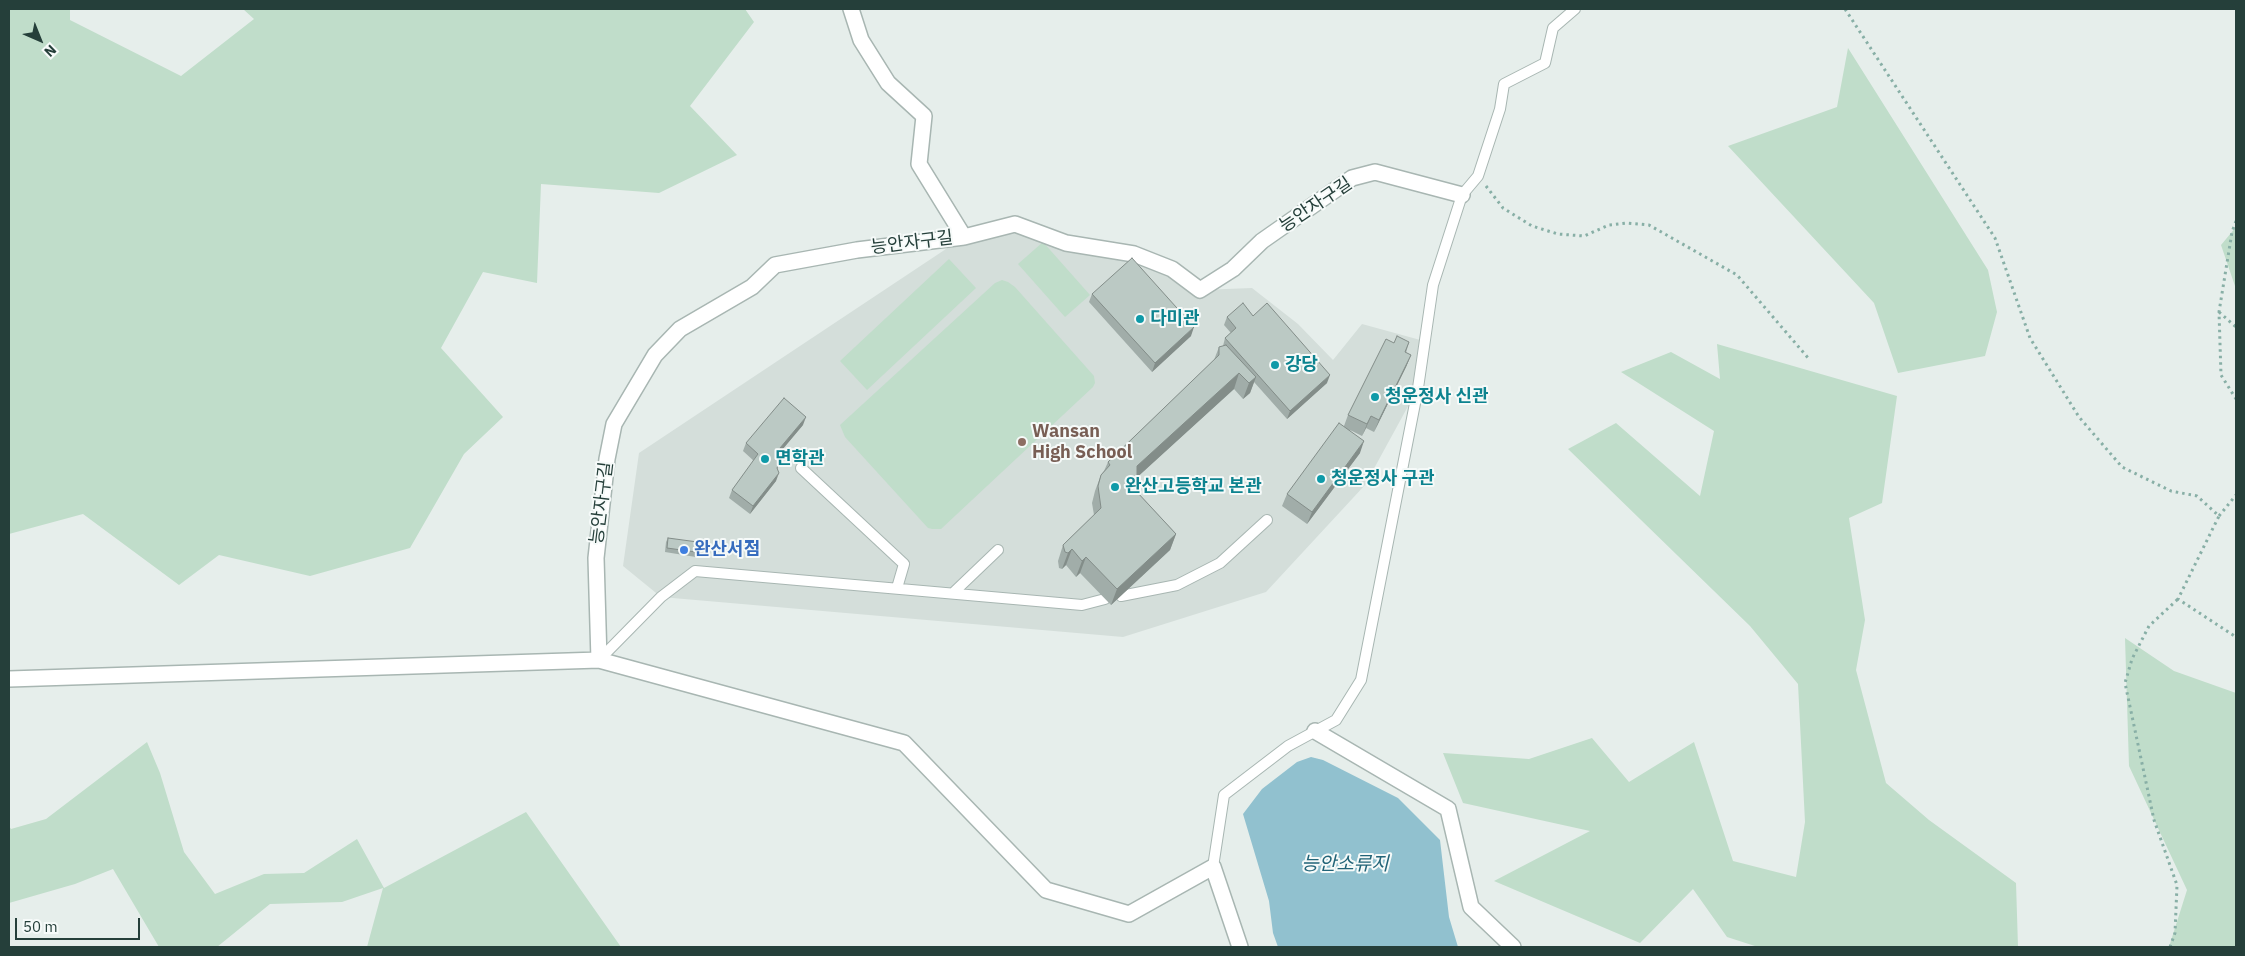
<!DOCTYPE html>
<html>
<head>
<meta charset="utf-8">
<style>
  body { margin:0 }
  #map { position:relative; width:2245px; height:956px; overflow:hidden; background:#e6eeeb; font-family:"IBM Plex Sans",sans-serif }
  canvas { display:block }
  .frame { position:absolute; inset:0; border:10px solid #253f3a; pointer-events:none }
  .north { position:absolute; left:15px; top:15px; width:50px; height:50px; -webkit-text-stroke:4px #f6faf9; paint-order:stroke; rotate:136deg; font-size:14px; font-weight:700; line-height:20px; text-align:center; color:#253f3a }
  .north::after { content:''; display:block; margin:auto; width:18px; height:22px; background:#253f3a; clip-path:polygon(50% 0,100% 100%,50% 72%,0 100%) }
  .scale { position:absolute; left:15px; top:918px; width:125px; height:22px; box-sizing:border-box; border:2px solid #253f3a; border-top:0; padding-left:6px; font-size:15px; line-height:18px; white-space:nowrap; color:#253f3a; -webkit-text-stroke:4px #f6faf9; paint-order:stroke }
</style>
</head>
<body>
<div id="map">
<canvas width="2245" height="956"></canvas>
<div class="frame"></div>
<div class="north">N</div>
<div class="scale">50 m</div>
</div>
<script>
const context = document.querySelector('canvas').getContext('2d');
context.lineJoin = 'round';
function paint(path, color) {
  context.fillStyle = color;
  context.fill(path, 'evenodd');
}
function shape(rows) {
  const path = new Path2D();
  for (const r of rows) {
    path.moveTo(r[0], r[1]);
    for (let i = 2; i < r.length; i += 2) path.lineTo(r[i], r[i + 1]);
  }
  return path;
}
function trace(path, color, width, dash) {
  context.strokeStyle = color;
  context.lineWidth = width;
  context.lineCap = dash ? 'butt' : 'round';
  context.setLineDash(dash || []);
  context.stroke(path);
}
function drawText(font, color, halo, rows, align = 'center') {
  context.font = font + ' "IBM Plex Sans","Noto Sans KR",sans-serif';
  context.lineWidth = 4;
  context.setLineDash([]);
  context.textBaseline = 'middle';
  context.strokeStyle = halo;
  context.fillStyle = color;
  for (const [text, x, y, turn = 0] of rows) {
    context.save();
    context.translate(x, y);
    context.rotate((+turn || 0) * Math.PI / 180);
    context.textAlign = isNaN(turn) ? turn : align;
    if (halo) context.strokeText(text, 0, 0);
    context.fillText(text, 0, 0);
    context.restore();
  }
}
paint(shape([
  [1024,227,1134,254,1200,290,1252,288,1298,324,1333,360,1362,324,1424,341,1418,388,1365,485,1266,592,1123,637,661,597,623,566,639,453,964,237]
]), '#d4deda');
paint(shape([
  [9,9,70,9,70,20,181,76,254,19,243,9,745,9,754,22,690,106,737,155,659,193,541,184,537,283,483,272,441,348,503,417,464,454,410,548,310,576,219,555,179,585,83,514,9,534],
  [1848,48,1988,270,1997,312,1985,356,1898,373,1874,303,1728,146,1837,107],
  [2236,227,2236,289,2221,245],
  [1043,242,1090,295,1065,317,1018,264],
  [949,259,976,288,867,390,840,361],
  [1002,280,1008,282,1015,287,1094,376,1095,383,1093,387,941,529,932,529,928,528,845,437,840,425,995,283],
  [1717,344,1897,396,1882,503,1849,518,1865,620,1856,670,1886,783,1929,820,2016,883,2018,947,1758,947,1727,937,1693,889,1640,943,1494,881,1590,831,1463,803,1443,753,1529,759,1592,738,1629,782,1694,742,1733,861,1796,877,1805,822,1798,684,1750,626,1568,449,1616,423,1700,496,1714,431,1621,372,1671,352,1720,379],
  [2125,638,2174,671,2236,693,2236,947,2169,947,2187,890,2129,766],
  [147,742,160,773,184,852,215,894,264,874,304,873,357,839,384,888,526,812,621,947,367,947,383,888,342,902,270,904,217,947,159,947,113,869,75,884,9,903,9,826,11,829,46,819]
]), '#c0ddca');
paint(shape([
  [1311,757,1323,760,1398,798,1440,840,1449,917,1458,947,1278,947,1273,933,1269,901,1243,814,1262,789,1297,762]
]), '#91c1cf');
const lane = shape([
  [801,468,904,564,897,588],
  [953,593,998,550],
  [1121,596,1177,585,1220,563,1267,520],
  [599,660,661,597,695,571,1082,605,1105,599],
  [1213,867,1224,795,1288,746,1336,720,1361,680,1418,388,1433,285,1462,195,1478,176,1500,109,1504,84,1545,63,1553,28,1575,9]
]);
const street = shape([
  [851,9,861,40,888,83,924,116,919,164,964,237],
  [599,660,596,558,607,459,614,424,655,355,680,329,752,287,775,265,857,250,964,237,1015,224,1066,243,1134,254,1172,269,1200,290,1233,269,1262,241,1352,178,1375,172,1462,195],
  [9,679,599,660,904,743,1046,890,1129,914,1213,867,1240,947],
  [1315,731,1448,809,1471,907,1513,947]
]);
trace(lane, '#a8b6b2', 12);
trace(street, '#a8b6b2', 18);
trace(shape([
  [1845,9,1995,238,2030,338,2079,417,2122,467,2171,491,2197,496,2219,516,2178,599,2236,637],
  [1486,186,1503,208,1532,226,1558,234,1584,236,1609,225,1627,223,1649,225,1737,275,1809,359],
  [2236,221,2232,232,2219,312,2221,375,2236,399],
  [2219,312,2236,327],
  [2219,516,2236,495],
  [2170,947,2175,933,2177,885,2154,820,2125,683,2132,659,2149,626,2178,599]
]), '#88afa6', 3, [2.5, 4]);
trace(lane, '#fff', 10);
trace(street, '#fff', 15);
paint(shape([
  [1092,294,1191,336,1152,372,1089,302],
  [1253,316,1327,383,1287,419,1254,382,1250,393,1243,399,1234,389,1137,477,1137,492,1176,534,1170,550,1111,605,1080,573,1076,577,1066,565,1062,569,1059,568,1058,561,1063,545,1094,515,1092,503,1095,491,1101,475,1104,471,1108,462,1214,360,1219,347,1223,346,1225,338,1231,333,1224,325,1227,317],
  [1409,342,1406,353,1411,355,1406,367,1374,432,1366,428,1362,436,1350,430,1360,453,1307,524,1282,506,1287,494,1344,426,1348,415,1394,343],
  [803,425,780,452,776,481,750,514,729,498,732,490,754,461,743,451,746,443],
  [668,538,703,553,702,558,665,552,666,542]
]), '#a1ada9');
paint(shape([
  [1194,327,1191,336,1152,372,1155,363],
  [1411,355,1406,367,1374,432,1379,420],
  [1239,373,1234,389,1132,482,1137,466],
  [1330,375,1327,383,1287,419,1290,411],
  [1256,377,1250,393,1243,399,1249,383],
  [1371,416,1366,428,1362,436,1367,424],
  [806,417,803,425,777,456,780,448],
  [1364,441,1360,453,1307,524,1312,512],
  [779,473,776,481,750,514,753,506],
  [1176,534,1170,550,1111,605,1117,589],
  [1072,549,1066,565,1062,569,1068,553],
  [1086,557,1080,573,1076,577,1082,561]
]), '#838d89');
const building = shape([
  [1132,258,1194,327,1155,363,1092,294,1132,258],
  [1243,303,1253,316,1267,303,1330,375,1290,411,1225,338,1236,328,1227,317,1243,303],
  [1397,336,1409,342,1405,352,1411,355,1379,420,1371,416,1367,424,1348,415,1386,339,1394,343,1397,336],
  [1226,345,1256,377,1249,383,1239,373,1137,466,1137,492,1176,534,1117,589,1086,557,1082,561,1072,549,1068,553,1065,552,1063,545,1101,508,1098,486,1101,475,1110,465,1108,462,1219,355,1219,347,1226,345],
  [784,398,806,417,780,448,781,458,777,468,779,473,753,506,732,490,758,454,746,443,784,398],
  [1339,423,1364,441,1312,512,1287,494,1339,423],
  [668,538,705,543,703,553,667,548,668,538]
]);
paint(building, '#bbc9c4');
trace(building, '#838d89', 1);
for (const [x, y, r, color] of [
  [1140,319,5,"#0f9aa8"],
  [1275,365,5,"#0f9aa8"],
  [1375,397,5,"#0f9aa8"],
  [1022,442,5,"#8d6e63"],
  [765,459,5,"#0f9aa8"],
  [1321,479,5,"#0f9aa8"],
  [1115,487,5,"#0f9aa8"],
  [684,550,5,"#3f7fe0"]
]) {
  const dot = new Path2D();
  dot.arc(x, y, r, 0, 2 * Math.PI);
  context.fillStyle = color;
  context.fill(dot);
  trace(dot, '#f6faf9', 2);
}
drawText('18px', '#253f3a', '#f6faf9', [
  ["능안자구길",1316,205,-34],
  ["능안자구길",912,243,-7],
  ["능안자구길",602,503,-83]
]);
drawText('bold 18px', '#0d838f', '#f6faf9', [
  ["다미관",1150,319],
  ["강당",1285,365],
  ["청운정사 신관",1385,397],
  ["면학관",775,459],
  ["청운정사 구관",1331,479],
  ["완산고등학교 본관",1125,487]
], 'left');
drawText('bold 18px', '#785e54', '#f6faf9', [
  ["Wansan",1032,432],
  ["High School",1032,453]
], 'left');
drawText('bold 18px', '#366cbe', '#f6faf9', [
  ["완산서점",694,550]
], 'left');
drawText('italic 19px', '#226478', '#f6faf9', [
  ["능안소류지",1345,865]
]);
</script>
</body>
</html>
